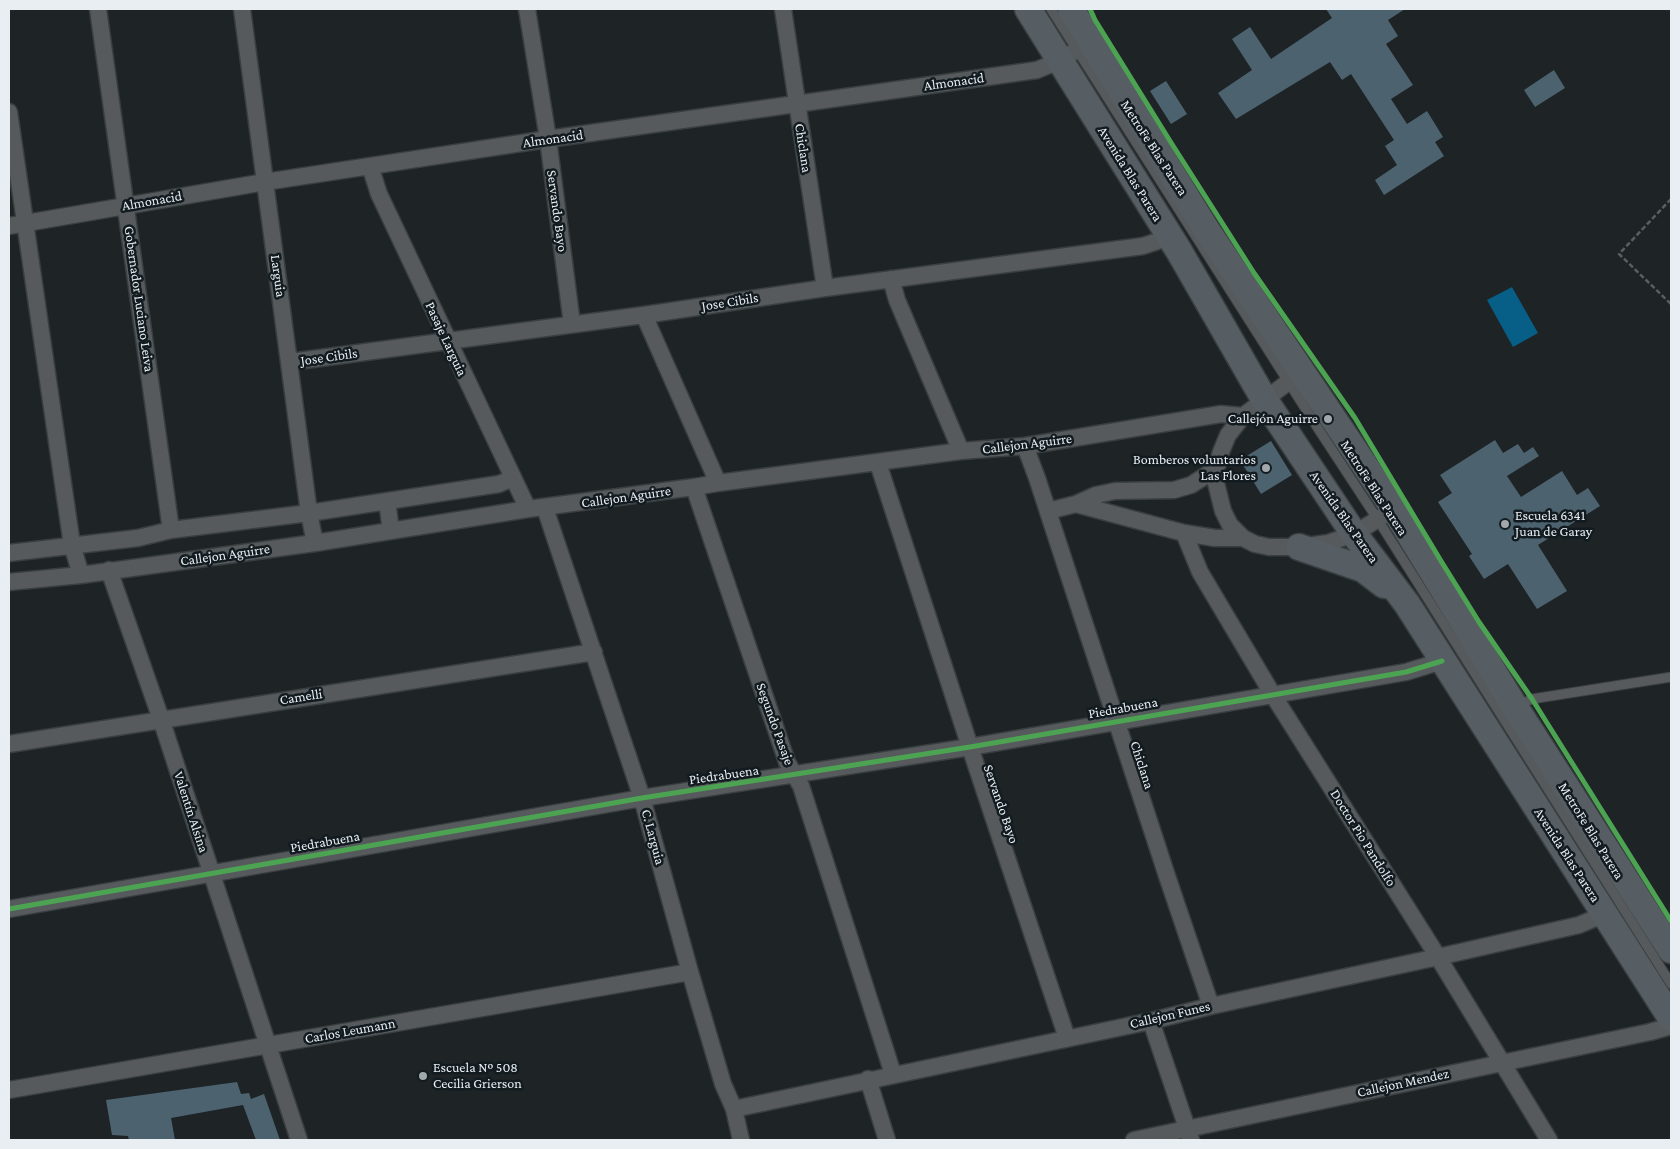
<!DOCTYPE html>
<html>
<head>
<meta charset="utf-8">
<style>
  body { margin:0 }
  #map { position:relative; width:1680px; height:1149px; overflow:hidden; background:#1e2326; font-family:"Crimson Pro",serif }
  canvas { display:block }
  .frame { position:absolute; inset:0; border:10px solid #e8eef2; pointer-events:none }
</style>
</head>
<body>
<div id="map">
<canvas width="1680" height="1149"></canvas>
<div class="frame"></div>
</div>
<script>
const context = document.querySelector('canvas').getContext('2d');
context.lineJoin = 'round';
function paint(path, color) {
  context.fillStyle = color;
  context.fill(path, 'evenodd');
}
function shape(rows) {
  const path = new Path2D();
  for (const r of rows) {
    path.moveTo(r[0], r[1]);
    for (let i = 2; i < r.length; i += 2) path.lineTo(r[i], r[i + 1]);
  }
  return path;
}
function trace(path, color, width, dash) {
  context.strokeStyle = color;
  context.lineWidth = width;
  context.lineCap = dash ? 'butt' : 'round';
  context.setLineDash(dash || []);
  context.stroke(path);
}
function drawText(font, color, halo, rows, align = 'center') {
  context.font = font + ' "Crimson Pro",serif';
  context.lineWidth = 5;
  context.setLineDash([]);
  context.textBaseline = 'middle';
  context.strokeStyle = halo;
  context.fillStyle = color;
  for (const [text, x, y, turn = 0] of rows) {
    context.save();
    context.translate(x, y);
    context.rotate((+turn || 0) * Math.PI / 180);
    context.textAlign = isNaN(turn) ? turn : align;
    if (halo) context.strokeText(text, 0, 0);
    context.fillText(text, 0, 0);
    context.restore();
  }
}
paint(shape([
  [1512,287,1538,333,1513,347,1487,300]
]), '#075e86');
paint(shape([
  [1326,9,1405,9,1388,20,1398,36,1386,44,1413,85,1391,99,1407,124,1427,111,1443,137,1435,142,1444,156,1384,195,1375,180,1397,165,1385,146,1394,140,1351,74,1342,80,1330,62,1236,119,1218,93,1252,70,1232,39,1250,27,1271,59,1332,18],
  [1554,70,1565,88,1535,107,1524,90],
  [1166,81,1187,114,1171,124,1150,91],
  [1495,440,1503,453,1518,444,1524,453,1533,447,1539,456,1507,476,1521,497,1562,471,1577,495,1588,488,1600,506,1538,545,1567,591,1537,609,1508,564,1484,579,1469,556,1472,554,1438,502,1452,493,1440,475],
  [1271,441,1292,475,1261,494,1240,460],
  [237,1082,241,1094,249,1093,251,1099,264,1094,280,1140,256,1140,243,1105,171,1118,175,1140,129,1140,128,1136,112,1135,106,1100]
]), '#4c636f');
const service = shape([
  [1051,9,1319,430,1378,520,1671,984],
  [1517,706,1532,699,1671,677]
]);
const minor = shape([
  [98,9,171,530],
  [242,9,309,513,315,543],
  [527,9,548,139,572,324],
  [783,9,825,288],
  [9,112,72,545,81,575],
  [370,166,379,194,528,509],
  [9,226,265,182,548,139,1037,70,1059,61,1091,41],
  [891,279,897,300,961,451],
  [644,315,718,483],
  [290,362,644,315,825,288,1143,246,1170,237],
  [1303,371,1243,416,1228,435,1221,452,1216,469,1216,483,1223,511,1230,525,1243,538,1255,544,1269,547,1299,547,1328,543,1354,534,1394,509],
  [1025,446,1037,478,1167,876,1211,1006],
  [878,463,970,747,1067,1038],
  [694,487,787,762,801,786,893,1074],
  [387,501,391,531],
  [1076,504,1184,533,1215,538,1243,538],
  [545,508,642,798,690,972,723,1084,734,1109,741,1140],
  [1048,511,1076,504,1096,495,1115,491,1174,490,1191,485,1216,469],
  [1184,533,1200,572,1273,695,1438,957,1549,1140],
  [9,553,138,538,171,530,309,513,499,484,513,478],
  [109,570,161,719,299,1140],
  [9,582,81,575,315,543,528,509,694,487,718,483,961,451,1025,446,1221,414,1243,416],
  [9,744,594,652],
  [9,909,642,798,970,747,1406,672,1442,661],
  [1151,1021,1191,1140],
  [868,1079,887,1140],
  [9,1090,690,972],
  [734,1109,1151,1021,1211,1006,1438,957,1579,925,1605,914],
  [1134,1140,1650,1032,1671,1026]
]);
const primary = shape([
  [1028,9,1179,251,1264,399,1354,534,1407,604,1671,1018],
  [1071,9,1206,229,1394,509,1515,707,1671,950],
  [1299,547,1363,569,1384,585]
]);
trace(service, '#393e40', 11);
trace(minor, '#393e40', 19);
trace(primary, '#393e40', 29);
trace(shape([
  [1671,199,1619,254,1671,304]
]), '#5a5e60', 2.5, [5, 2.5]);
trace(service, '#565a5c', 9);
trace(minor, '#565a5c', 16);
trace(primary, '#565e63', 26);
trace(shape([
  [1090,9,1095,20,1170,141,1254,273,1355,418,1441,561,1479,622,1532,699,1671,921],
  [9,909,642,798,970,747,1406,672,1442,661]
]), '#4ca352', 5);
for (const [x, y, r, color] of [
  [1328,419,5,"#a1a7ab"],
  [1266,468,5,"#a1a7ab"],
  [1505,524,5,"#a1a7ab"],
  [423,1076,5,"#a1a7ab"]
]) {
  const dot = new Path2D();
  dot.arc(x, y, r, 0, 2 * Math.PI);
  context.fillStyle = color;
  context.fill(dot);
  trace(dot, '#121b20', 2);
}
drawText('14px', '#e8eef2', '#121b20', [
  ["Almonacid",954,82,-8],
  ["Almonacid",553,139,-8],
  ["Chiclana",803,148,81],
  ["MetroFe Blas Parera",1154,148,57],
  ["Avenida Blas Parera",1130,174,58],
  ["Almonacid",152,201,-10],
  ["Servando Bayo",557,211,82],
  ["Larguia",278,276,82],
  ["Gobernador Luciano Leiva",139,299,82],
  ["Jose Cibils",730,302,-9],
  ["Pasaje Larguia",446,339,65],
  ["Jose Cibils",329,357,-8],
  ["Callejon Aguirre",1027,444,-7],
  ["MetroFe Blas Parera",1374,488,57],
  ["Callejon Aguirre",626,497,-8],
  ["Avenida Blas Parera",1344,517,55],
  ["Callejon Aguirre",225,555,-8],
  ["Camelli",301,697,-9],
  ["Piedrabuena",1123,708,-10],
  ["Segundo Pasaje",775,724,70],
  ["Chiclana",1142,765,72],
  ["Piedrabuena",724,775,-8],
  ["Servando Bayo",1001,804,71],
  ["Valentín Alsina",191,812,72],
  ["MetroFe Blas Parera",1591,831,58],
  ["C. Larguia",653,837,75],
  ["Doctor Pio Pandolfo",1363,838,58],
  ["Piedrabuena",325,842,-10],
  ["Avenida Blas Parera",1567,855,57],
  ["Callejon Funes",1170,1015,-13],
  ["Carlos Leumann",350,1031,-10],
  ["Callejon Mendez",1403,1083,-12]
]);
drawText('14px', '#e8eef2', '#121b20', [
  ["Callejón Aguirre",1318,419],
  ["Bomberos voluntarios",1256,460],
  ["Las Flores",1256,476],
  ["Escuela 6341",1515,516,"left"],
  ["Juan de Garay",1515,532,"left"],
  ["Escuela Nº 508",433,1068,"left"],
  ["Cecilia Grierson",433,1084,"left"]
], 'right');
</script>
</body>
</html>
